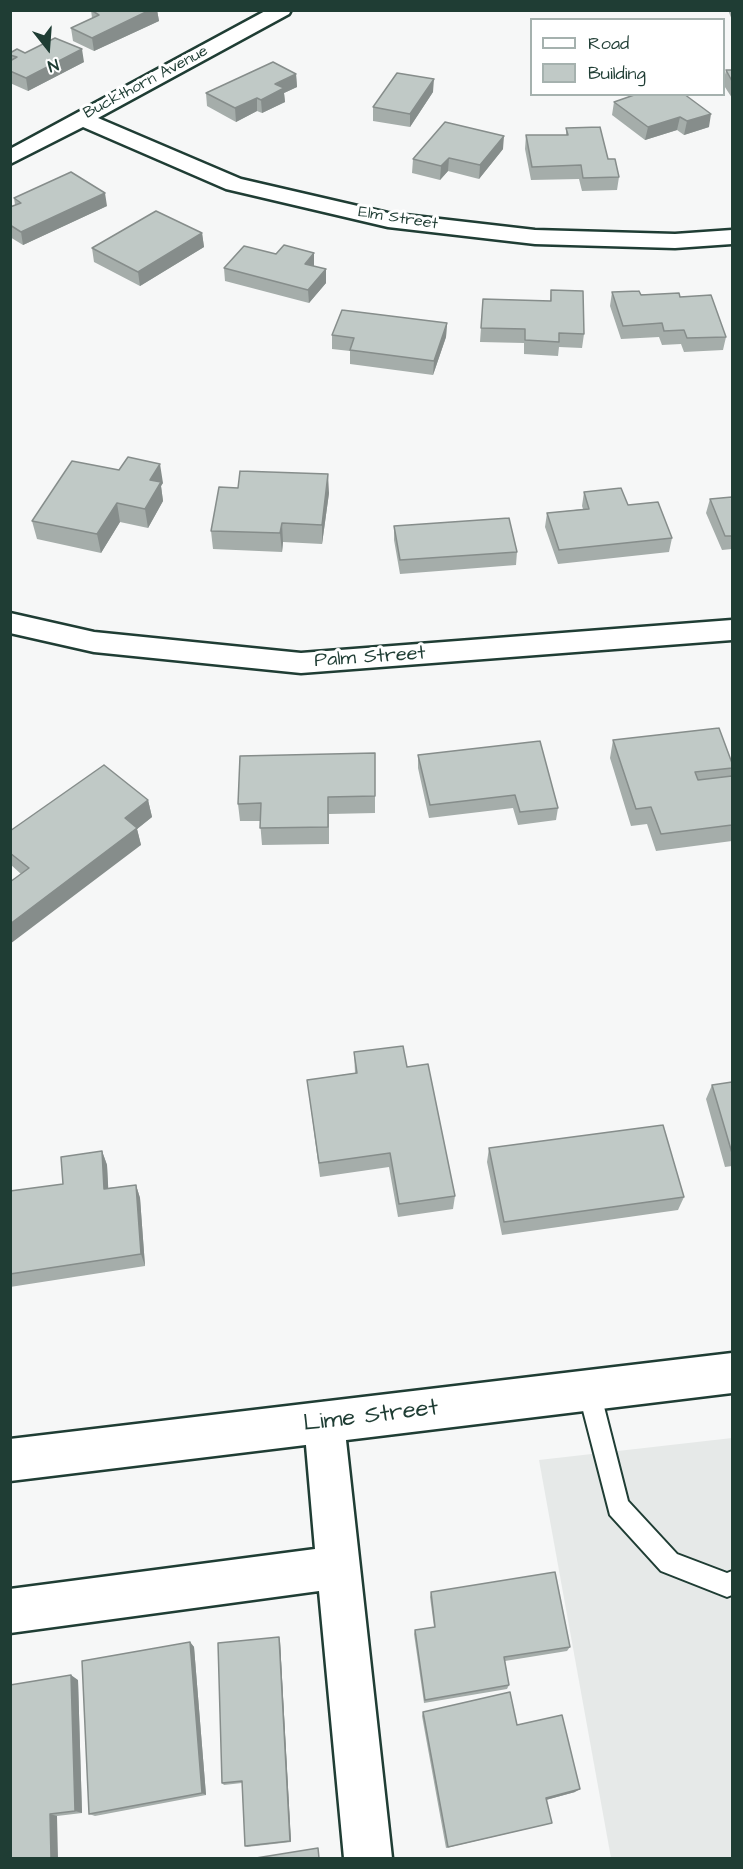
<!DOCTYPE html>
<html>
<head>
<meta charset="utf-8">
<style>
  body { margin:0 }
  #map { position:relative; width:743px; height:1869px; overflow:hidden; background:#f6f7f7; font-family:"Architects Daughter",sans-serif }
  canvas { display:block }
  .frame { position:absolute; inset:0; border:12px solid #1f3d34; pointer-events:none }
  .legend { position:absolute; left:530px; top:18px; width:195px; height:78px; box-sizing:border-box; background:#fff; border:2px solid #a5b1ae; margin:0; padding:8px 10px; list-style:none; font-size:18px; color:#1f3d34 }
  .legend li { display:flex; align-items:center; gap:12px; height:30px }
  .legend b { width:30px; border:2px solid #a5b1ae }
  .north { position:absolute; left:18px; top:18px; width:60px; height:60px; -webkit-text-stroke:4px #fff; paint-order:stroke; rotate:163deg; font-size:16px; font-weight:700; line-height:24px; text-align:center; color:#1f3d34 }
  .north::after { content:''; display:block; margin:auto; width:21px; height:27px; background:#1f3d34; clip-path:polygon(50% 0,100% 100%,50% 72%,0 100%) }
</style>
</head>
<body>
<div id="map">
<canvas width="743" height="1869"></canvas>
<div class="frame"></div>
<ul class="legend">
<li><b style="height:8px;background:#fff"></b>Road</li>
<li><b style="height:16px;background:#c0c9c6"></b>Building</li>
</ul>
<div class="north">N</div>
</div>
<script>
const context = document.querySelector('canvas').getContext('2d');
context.lineJoin = 'round';
function paint(path, color) {
  context.fillStyle = color;
  context.fill(path, 'evenodd');
}
function shape(rows) {
  const path = new Path2D();
  for (const r of rows) {
    path.moveTo(r[0], r[1]);
    for (let i = 2; i < r.length; i += 2) path.lineTo(r[i], r[i + 1]);
  }
  return path;
}
function trace(path, color, width, dash) {
  context.strokeStyle = color;
  context.lineWidth = width;
  context.lineCap = dash ? 'butt' : 'round';
  context.setLineDash(dash || []);
  context.stroke(path);
}
function drawText(font, color, halo, rows, align = 'center') {
  context.font = font + ' "Architects Daughter",sans-serif';
  context.lineWidth = 6;
  context.setLineDash([]);
  context.textBaseline = 'middle';
  context.strokeStyle = halo;
  context.fillStyle = color;
  for (const [text, x, y, turn = 0] of rows) {
    context.save();
    context.translate(x, y);
    context.rotate((+turn || 0) * Math.PI / 180);
    context.textAlign = isNaN(turn) ? turn : align;
    if (halo) context.strokeText(text, 0, 0);
    context.fillText(text, 0, 0);
    context.restore();
  }
}
paint(shape([
  [732,1438,732,1858,611,1858,539,1460]
]), '#e6e9e8');
const service = shape([
  [589,1380,597,1383,600,1391,628,1501,677,1554,727,1573,732,1571,732,1595,727,1597,661,1571,610,1515,578,1391,581,1383,589,1380]
]);
const minor = shape([
  [267,10,291,10,289,14,98,118,241,179,388,213,535,230,675,234,732,230,732,244,675,248,535,244,388,227,226,189,83,127,10,164,10,149,267,10],
  [10,613,94,632,301,653,732,620,732,640,301,673,94,652,10,633,10,613],
  [324,1402,338,1408,344,1422,392,1858,344,1858,319,1591,10,1633,10,1589,315,1549,304,1422,310,1408,324,1402]
]);
const tertiary = shape([
  [732,1353,732,1393,10,1481,10,1439,732,1353]
]);
trace(service, '#1f3d34', 4);
trace(minor, '#1f3d34', 5);
trace(tertiary, '#1f3d34', 5);
paint(service, '#fff');
paint(minor, '#fff');
paint(tertiary, '#fff');
paint(shape([
  [91,10,157,10,159,21,94,51,73,41,71,28,92,18],
  [728,10,732,10,732,20],
  [10,53,25,53,84,62,28,91,10,83],
  [726,70,732,70,732,98,723,84],
  [296,74,297,87,284,93,285,102,262,113,257,111,236,122,207,106,206,93],
  [433,92,410,127,373,121,373,107],
  [637,94,709,127,684,135,677,130,645,140,612,115,614,102],
  [566,128,608,159,619,177,617,190,582,191,579,179,531,180,525,149,526,135,566,135],
  [503,149,479,179,448,171,440,180,412,173,413,159],
  [14,198,107,206,23,245,10,237,10,207,15,205],
  [202,233,204,247,140,286,94,262,92,248],
  [314,266,326,283,309,303,225,281,224,268],
  [551,290,584,334,582,348,559,347,558,356,524,354,524,343,480,342,483,299,550,301],
  [612,292,680,297,726,337,723,350,684,352,681,344,662,345,659,337,621,339,610,306],
  [447,323,446,337,433,375,350,364,350,351,332,349,332,335],
  [163,483,161,486,163,501,148,528,120,522,101,553,37,539,32,521],
  [584,492,628,505,672,538,669,552,558,564,545,527,547,513,583,509,582,506],
  [329,493,322,544,283,542,282,552,213,549,211,531],
  [732,497,732,549,722,550,706,513,710,499],
  [394,526,517,552,516,565,400,574,394,540],
  [613,740,732,763,732,772,731,776,732,776,732,841,656,851,647,824,631,826,610,758],
  [375,753,375,813,329,814,329,844,262,845,260,821,240,821,238,804],
  [418,755,558,808,556,820,518,825,513,808,429,818,418,768],
  [148,800,152,817,137,829,141,845,21,874,10,864,10,831],
  [354,1052,407,1067,455,1196,453,1209,398,1217,389,1167,320,1177,309,1094,307,1080,355,1073],
  [732,1082,732,1166,725,1167,706,1099,712,1085],
  [489,1148,684,1197,678,1210,502,1235,487,1162],
  [102,1151,107,1165,108,1188,136,1185,140,1198,145,1266,10,1287,10,1191,63,1184],
  [431,1592,570,1647,567,1651,505,1661,509,1685,507,1689,424,1703,414,1634,415,1630,434,1627,430,1597],
  [279,1637,280,1641,291,1842,247,1847,245,1846,242,1783,224,1785,222,1783],
  [190,1642,194,1647,206,1795,95,1816,89,1814],
  [78,1680,82,1813,57,1816,10,1858],
  [423,1712,517,1725,575,1792,546,1800,552,1823,446,1848,422,1716]
]), '#a5adaa');
paint(shape([
  [150,10,157,10,159,21,94,51,92,38],
  [82,49,84,62,28,91,26,78],
  [296,74,297,87,284,93,285,102,262,113,261,100,275,84],
  [434,79,433,92,410,127,410,114],
  [257,98,257,111,236,122,235,108],
  [711,114,709,127,684,135,687,121],
  [680,117,677,130,645,140,648,127],
  [504,136,503,149,479,179,480,165],
  [449,158,448,171,440,180,441,166],
  [105,193,107,206,23,245,21,232],
  [202,233,204,247,140,286,138,272],
  [314,253,314,267,305,264],
  [326,269,326,283,309,303,308,290],
  [447,323,446,337,433,375,434,361],
  [160,464,163,483,161,486,163,501,148,528,145,509,150,480],
  [328,474,329,493,322,544,322,525],
  [117,503,120,522,101,553,97,534],
  [282,523,283,542,282,552,280,533],
  [148,800,152,817,137,829,141,845,10,944,10,924,125,818],
  [102,1151,107,1165,109,1202,104,1189],
  [136,1185,140,1198,145,1266,141,1254],
  [279,1637,280,1641,291,1842,290,1841],
  [190,1642,194,1647,206,1795,202,1793],
  [71,1675,78,1680,82,1813,75,1811],
  [580,1789,575,1792,542,1801,546,1798],
  [50,1814,57,1816,58,1858,51,1858]
]), '#868d8b');
const building = shape([
  [150,10,92,38,71,28,99,15,91,10,150,10],
  [55,38,82,49,26,78,10,71,10,61,17,57,10,55,10,53,17,49,25,53,55,38],
  [273,62,296,74,275,84,284,88,261,100,257,98,235,108,206,93,273,62],
  [726,70,732,70,732,81,726,70],
  [397,73,434,79,410,114,373,107,397,73],
  [637,94,684,94,711,114,687,121,680,117,648,127,614,102,637,94],
  [445,122,504,136,480,165,449,158,441,166,413,159,445,122],
  [600,127,608,159,615,159,619,177,583,178,581,165,532,167,526,135,568,135,566,128,600,127],
  [71,172,105,193,21,232,10,225,10,207,21,203,14,198,71,172],
  [156,211,202,233,138,272,92,248,156,211],
  [284,245,314,253,305,264,326,269,308,290,224,268,244,246,276,254,284,245],
  [551,290,583,291,584,334,559,333,559,342,525,340,525,329,481,328,483,299,551,301,551,290],
  [639,291,641,295,679,293,680,297,711,295,726,337,687,338,684,330,664,331,662,323,623,326,612,292,639,291],
  [342,310,447,323,434,361,350,350,354,338,332,335,342,310],
  [128,457,160,464,150,480,161,482,145,509,117,503,97,534,32,521,72,461,119,470,128,457],
  [240,471,328,474,322,525,282,523,280,533,211,531,219,487,238,488,240,471],
  [621,488,628,505,658,502,672,538,559,550,547,513,589,509,584,492,621,488],
  [732,497,732,536,725,536,710,499,732,497],
  [509,518,517,552,400,560,394,526,509,518],
  [719,728,732,763,732,768,695,772,698,780,732,776,732,825,661,834,651,807,636,809,613,740,719,728],
  [540,741,558,808,520,812,515,795,430,805,418,755,540,741],
  [375,753,375,796,328,797,328,827,260,828,261,803,238,804,240,756,375,753],
  [104,765,148,800,125,818,137,828,10,924,10,882,29,868,10,853,10,831,104,765],
  [403,1046,407,1067,428,1064,455,1196,399,1204,390,1153,319,1163,307,1080,357,1073,354,1052,403,1046],
  [732,1082,732,1153,712,1085,732,1082],
  [663,1125,684,1197,504,1222,489,1148,663,1125],
  [102,1151,104,1189,136,1185,141,1254,10,1274,10,1191,63,1184,61,1157,102,1151],
  [555,1572,570,1647,504,1657,509,1685,425,1700,415,1630,435,1627,431,1592,555,1572],
  [279,1637,290,1841,245,1846,242,1781,222,1783,218,1643,279,1637],
  [190,1642,202,1793,89,1814,82,1661,190,1642],
  [71,1675,75,1811,50,1814,51,1858,10,1858,10,1685,71,1675],
  [510,1692,517,1725,562,1715,580,1789,546,1798,552,1823,448,1847,423,1712,510,1692],
  [318,1848,319,1858,256,1858,318,1848]
]);
paint(building, '#c0c9c6');
trace(building, '#868d8b', 1.5);
drawText('16px', '#1f3d34', '#fff', [
  ["Buckthorn Avenue",146,83,-28],
  ["Elm Street",398,219,9]
]);
drawText('20px', '#1f3d34', '#fff', [
  ["Palm Street",370,658,-4]
]);
drawText('24px', '#1f3d34', '#fff', [
  ["Lime Street",371,1417,-7]
]);
</script>
</body>
</html>
